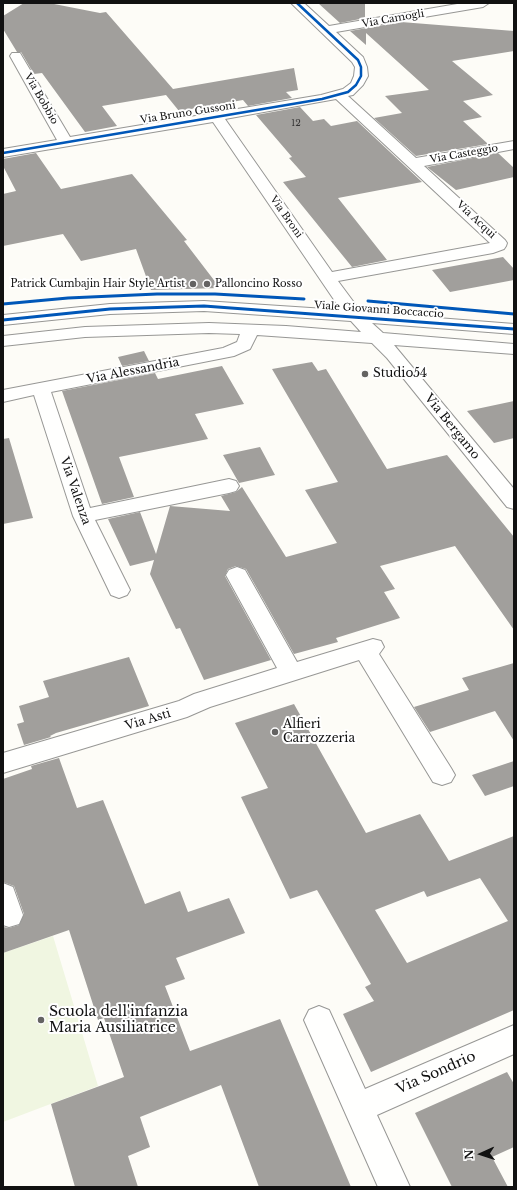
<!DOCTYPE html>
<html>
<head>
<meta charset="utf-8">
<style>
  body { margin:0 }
  #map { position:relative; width:517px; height:1190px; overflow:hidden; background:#fdfcf7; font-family:"Libre Baskerville",serif }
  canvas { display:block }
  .frame { position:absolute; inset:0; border:4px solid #111; pointer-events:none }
  .north { position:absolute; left:461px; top:1134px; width:40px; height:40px; -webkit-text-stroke:3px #fff; paint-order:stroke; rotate:267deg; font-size:11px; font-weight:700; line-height:16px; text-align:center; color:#111 }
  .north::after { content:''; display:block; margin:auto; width:14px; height:18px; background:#111; clip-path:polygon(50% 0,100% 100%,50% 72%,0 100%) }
</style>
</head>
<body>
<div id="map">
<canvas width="517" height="1190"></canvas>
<div class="frame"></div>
<div class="north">N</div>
</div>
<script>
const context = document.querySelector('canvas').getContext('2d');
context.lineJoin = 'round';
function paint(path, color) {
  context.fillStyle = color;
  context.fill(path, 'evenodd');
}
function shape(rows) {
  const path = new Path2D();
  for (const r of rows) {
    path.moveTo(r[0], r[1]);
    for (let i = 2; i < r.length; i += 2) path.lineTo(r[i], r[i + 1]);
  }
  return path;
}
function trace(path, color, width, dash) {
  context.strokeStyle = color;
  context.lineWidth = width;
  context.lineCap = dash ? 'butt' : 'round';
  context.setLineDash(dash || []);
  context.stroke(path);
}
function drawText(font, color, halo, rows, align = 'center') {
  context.font = font + ' "Libre Baskerville",serif';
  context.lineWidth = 4;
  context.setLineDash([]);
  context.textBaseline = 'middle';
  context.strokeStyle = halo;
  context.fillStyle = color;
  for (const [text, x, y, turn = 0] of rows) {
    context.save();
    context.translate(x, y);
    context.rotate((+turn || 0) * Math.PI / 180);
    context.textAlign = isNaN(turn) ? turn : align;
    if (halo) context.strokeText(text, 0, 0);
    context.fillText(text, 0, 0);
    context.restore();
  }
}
paint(shape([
  [53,936,98,1086,3,1122,3,953]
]), '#f0f6e1');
paint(shape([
  [24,3,49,3,100,13,106,12,173,89,294,68,298,90,286,92,292,98,248,106,243,100,179,111,166,95,102,106,117,126,85,132,42,73,34,74,21,52,17,52,3,29,3,16],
  [318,3,365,3,365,18,340,23],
  [401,22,514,31,514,51,452,61,493,95,463,101,482,117,463,121,488,144,416,156,374,118,402,113,385,96,429,90,366,33,366,45,350,31],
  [300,107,313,121,324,119,331,126,357,121,422,182,338,198,387,260,352,267,283,182,306,177,289,158,292,157,256,115],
  [36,153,61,189,132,174,187,240,184,241,220,288,151,290,136,249,81,261,63,234,3,246,3,194,16,191,3,166,3,159],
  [498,153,514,168,514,177,456,190,427,167],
  [503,257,514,269,514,280,450,292,432,270],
  [144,351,149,361,122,366,118,357],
  [312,362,318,371,326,369,387,469,447,455,514,537,514,630,455,546,380,566,395,589,384,592,400,618,336,638,338,642,294,654,246,569,236,566,228,569,225,576,271,660,204,680,180,628,176,629,150,574,154,560,130,566,108,519,140,512,156,554,170,506,230,511,221,496,236,492,242,487,286,557,337,543,305,490,338,482,272,369],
  [222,366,244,404,195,414,208,439,119,457,134,497,102,504,62,391,155,373,158,379],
  [514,401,514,438,494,443,467,411],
  [9,438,33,518,3,524,3,439],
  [260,447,275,475,239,483,223,455],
  [129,657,149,706,56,733,50,736,51,737,24,745,17,724,24,722,19,706,49,697,43,681],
  [514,663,514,741,495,711,430,732,414,707,469,690,462,678],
  [294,704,366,833,420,814,449,861,514,836,514,1010,371,1072,343,1014,374,1001,365,987,371,984,317,890,290,899,241,797,268,788,235,723],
  [480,878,508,921,407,963,375,910,424,891,427,897],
  [59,758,77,808,103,800,145,904,180,891,188,912,229,898,245,933,176,958,185,979,165,986,190,1051,280,1019,351,1187,259,1187,221,1085,140,1117,150,1147,128,1156,138,1187,75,1187,51,1104,124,1077,104,1018,98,1020,69,930,3,953,3,927,9,928,19,925,24,914,14,886,3,882,3,779,32,769,31,766],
  [514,761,514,786,485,796,472,775],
  [507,1072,514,1084,514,1147,492,1157,508,1187,452,1187,415,1113]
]), '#a19f9c');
const minor = shape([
  [291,3,304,3,329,26,463,3,489,3,483,7,336,32,363,57,367,67,368,76,363,85,353,95,348,96,416,158,514,141,514,149,424,166,505,240,507,243,506,246,504,249,493,253,338,281,361,312,514,324,514,334,372,323,383,333,514,344,514,354,394,345,514,489,514,509,507,507,387,358,372,343,257,335,250,349,234,356,51,392,90,508,229,479,236,481,239,486,236,491,229,493,95,520,130,590,127,595,119,598,111,595,73,516,34,395,3,402,3,390,223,348,237,342,240,334,209,333,85,337,3,346,3,336,85,327,209,323,286,326,361,332,351,321,204,311,110,314,3,325,3,315,110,304,204,301,341,310,213,122,3,157,3,149,57,140,10,56,12,53,20,53,70,137,321,95,343,89,351,83,354,76,355,67,352,62,291,3],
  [336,99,490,243,332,272,225,119,336,99],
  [237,567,245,570,297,662,373,639,381,641,384,647,379,654,451,768,455,775,451,782,442,785,433,782,359,660,210,707,187,717,3,773,3,753,179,701,194,694,277,668,226,575,229,570,237,567],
  [3,883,13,887,23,915,19,924,9,927,3,925,3,883],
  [319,1006,329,1010,365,1089,514,1025,514,1054,377,1115,410,1187,378,1187,304,1020,309,1010,319,1006]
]);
trace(minor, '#979795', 2);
paint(minor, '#fffffe');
trace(shape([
  [3,153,322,99,348,92,356,85,361,76,361,67,358,60,297,3]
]), '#0057b8', 2.5);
trace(shape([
  [368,301,514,314],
  [3,304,68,298,157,294,215,294,304,299],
  [3,320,110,309,204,306,514,329]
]), '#0057b8', 3);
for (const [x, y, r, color] of [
  [193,284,4,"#646362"],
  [207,284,4,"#646362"],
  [365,374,4,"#646362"],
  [275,732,4,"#646362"],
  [41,1020,4,"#646362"]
]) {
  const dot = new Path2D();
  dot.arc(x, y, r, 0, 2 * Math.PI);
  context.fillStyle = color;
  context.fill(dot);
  trace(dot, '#fff', 1.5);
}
drawText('9px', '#353434', null, [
  ["12",296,123]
]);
drawText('10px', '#111', '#fff', [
  ["Via Camogli",393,19,-10],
  ["Via Bobbio",41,99,60],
  ["Via Bruno Gussoni",188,113,-9],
  ["Via Casteggio",464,154,-10],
  ["Via Broni",286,217,55],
  ["Via Acqui",476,220,43],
  ["Viale Giovanni Boccaccio",379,310,4]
]);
drawText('10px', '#111', '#fff', [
  ["Patrick Cumbajin Hair Style Artist",185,284],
  ["Palloncino Rosso",215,284,"left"]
], 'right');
drawText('12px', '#111', '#fff', [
  ["Via Alessandria",133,371,-11],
  ["Via Bergamo",452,427,51],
  ["Via Valenza",75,491,71],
  ["Via Asti",148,720,-17]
]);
drawText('12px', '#111', '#fff', [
  ["Studio54",373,374],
  ["Alfieri",283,725],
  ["Carrozzeria",283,739]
], 'left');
drawText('14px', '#111', '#fff', [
  ["Scuola dell'infanzia",49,1012],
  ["Maria Ausiliatrice",49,1028]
], 'left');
drawText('14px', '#111', '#fff', [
  ["Via Sondrio",436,1073,-24]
]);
</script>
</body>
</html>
